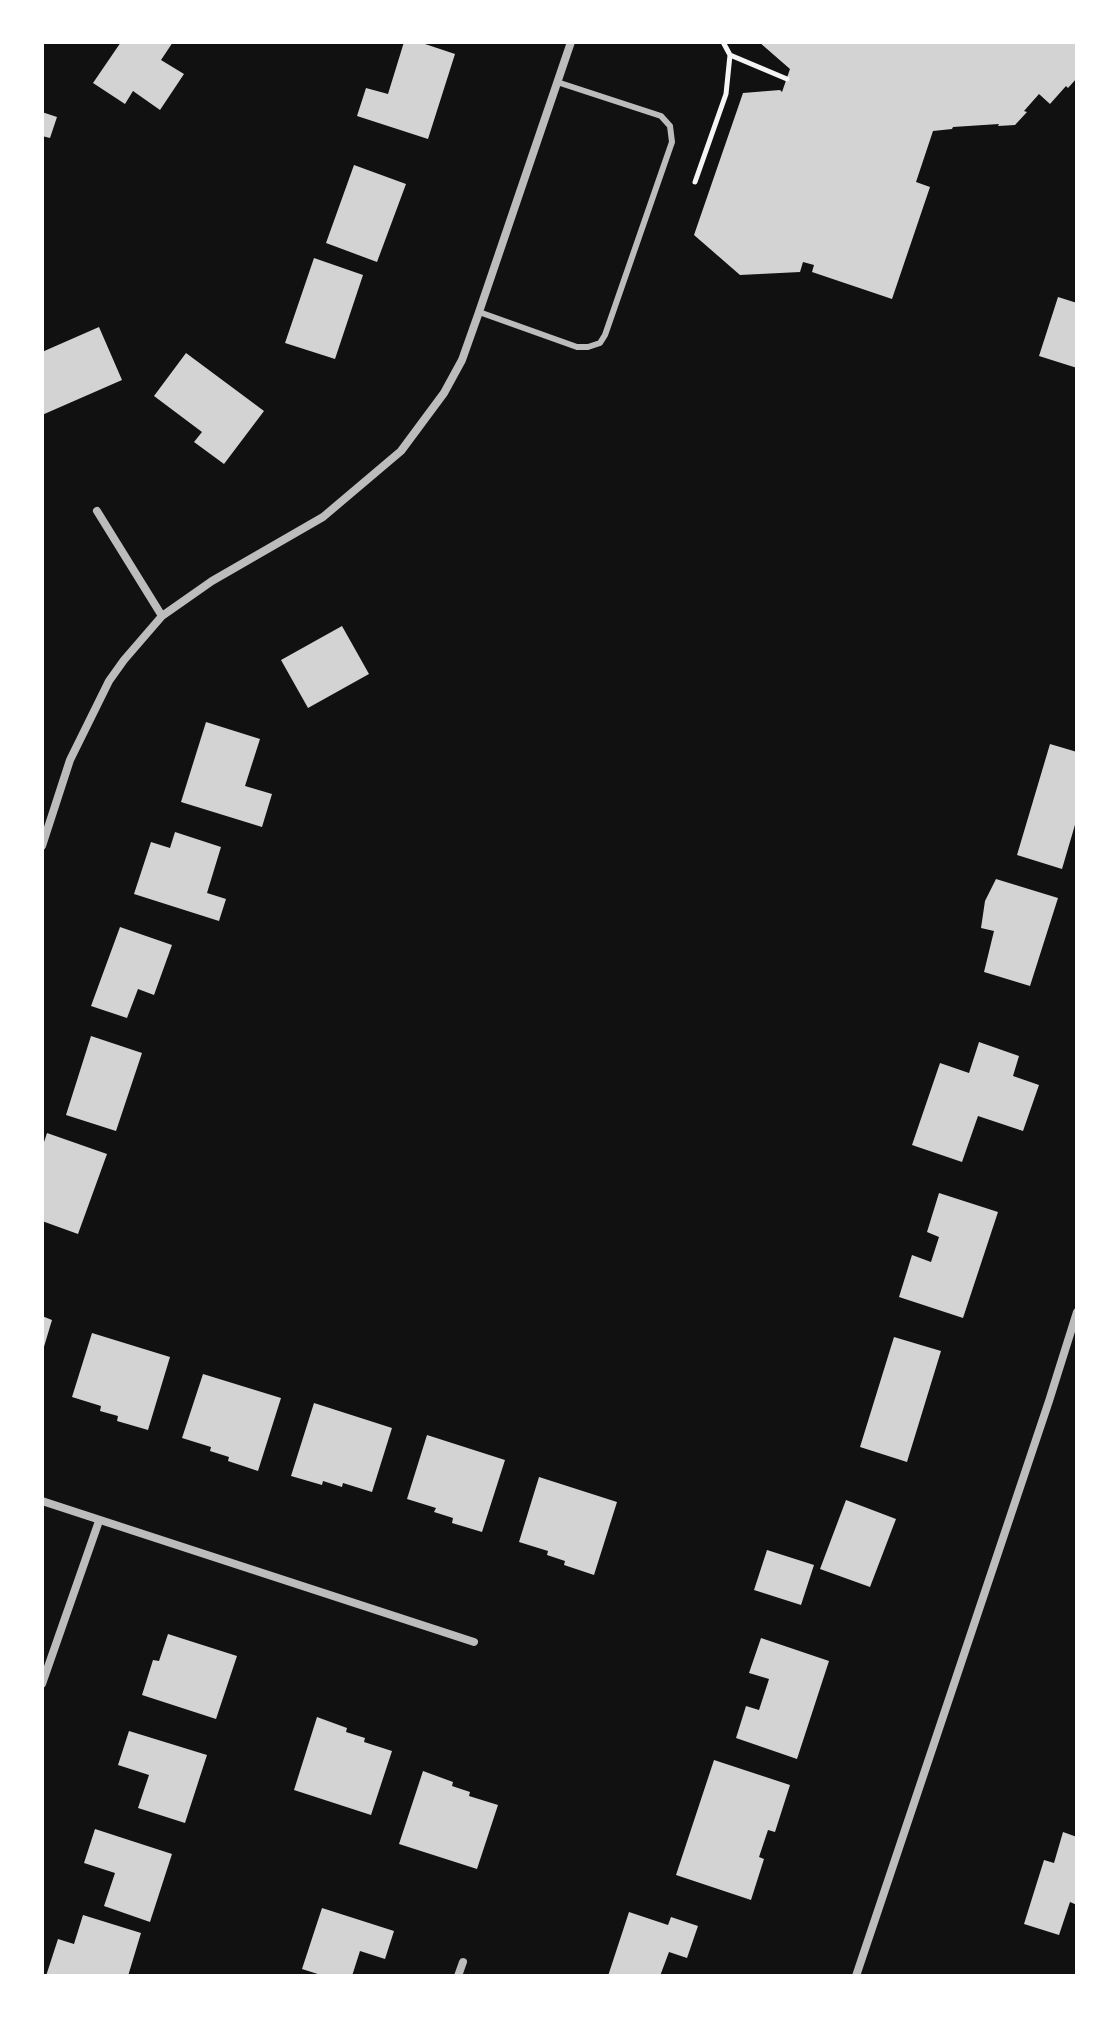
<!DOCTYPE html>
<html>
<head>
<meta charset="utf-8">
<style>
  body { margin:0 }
  #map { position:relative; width:1119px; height:2018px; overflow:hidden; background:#111; font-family:Cabin,sans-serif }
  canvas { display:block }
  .frame { position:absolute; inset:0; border:44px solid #fff; pointer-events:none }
</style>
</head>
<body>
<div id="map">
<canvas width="1119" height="2018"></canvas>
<div class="frame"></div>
</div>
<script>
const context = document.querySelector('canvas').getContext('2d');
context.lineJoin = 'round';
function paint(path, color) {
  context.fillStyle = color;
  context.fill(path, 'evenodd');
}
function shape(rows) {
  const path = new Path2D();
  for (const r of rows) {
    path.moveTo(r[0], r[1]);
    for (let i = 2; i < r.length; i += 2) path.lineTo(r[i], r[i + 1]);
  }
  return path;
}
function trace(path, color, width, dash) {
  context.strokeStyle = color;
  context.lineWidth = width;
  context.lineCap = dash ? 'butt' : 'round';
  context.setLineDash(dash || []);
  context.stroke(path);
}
paint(shape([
  [121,42,173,42,161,60,184,74,160,110,133,91,125,104,93,83],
  [404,42,419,42,455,54,428,139,357,116,366,88,388,94],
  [759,42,1077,42,1077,78,1068,88,1066,86,1050,104,1039,94,1024,111,1027,112,1015,125,998,126,999,124,953,127,952,129,933,131,916,182,930,187,892,299,812,272,814,265,803,262,800,272,740,275,694,235,743,93,780,90,782,92,790,69],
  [42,112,57,117,50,138,42,136],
  [354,165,406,184,377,262,326,243],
  [314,258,363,275,335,359,285,343],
  [1058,297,1077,303,1077,368,1039,356],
  [99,327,122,380,42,415,42,352],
  [186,353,264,411,224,464,194,442,202,432,154,396],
  [342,626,369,674,308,708,281,660],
  [206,722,260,739,245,786,272,794,262,827,181,802],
  [1050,744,1077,752,1077,818,1062,869,1017,855],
  [175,832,221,847,207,893,226,899,219,921,134,894,151,842,170,848],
  [996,879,1058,898,1030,986,984,972,994,931,981,928,985,901],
  [120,927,172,945,154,995,138,989,127,1018,91,1006],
  [91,1036,142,1053,116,1131,66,1115],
  [979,1042,1019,1056,1013,1076,1039,1085,1023,1131,978,1116,962,1162,912,1145,940,1063,969,1073],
  [47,1133,107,1154,78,1234,42,1221,42,1167,44,1161,42,1160,42,1148],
  [939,1193,998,1212,963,1318,899,1297,912,1255,931,1262,939,1237,927,1232],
  [42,1316,52,1320,43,1350,42,1350],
  [92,1333,170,1357,148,1430,117,1421,118,1416,100,1411,101,1406,72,1397],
  [894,1337,941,1351,907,1462,860,1447],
  [203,1374,281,1398,258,1471,228,1461,229,1457,210,1451,211,1447,182,1438],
  [314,1403,392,1428,372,1492,343,1483,342,1487,323,1481,322,1485,291,1476],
  [427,1435,505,1460,482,1532,452,1523,453,1518,434,1512,436,1508,407,1499],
  [539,1477,617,1502,594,1575,564,1565,565,1561,547,1555,548,1551,519,1542],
  [846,1500,896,1519,870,1587,820,1569],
  [767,1550,814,1565,801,1605,754,1590],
  [168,1634,237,1656,216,1719,142,1695,153,1660,159,1661],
  [761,1638,829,1661,797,1759,736,1738,746,1706,759,1710,769,1679,749,1673],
  [317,1717,347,1728,346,1732,365,1738,364,1742,392,1751,371,1815,294,1790],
  [129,1731,207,1755,185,1823,138,1808,149,1775,118,1765],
  [714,1760,790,1785,775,1832,768,1830,759,1857,764,1859,751,1900,676,1875],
  [423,1771,453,1782,452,1786,470,1792,469,1796,498,1805,477,1869,399,1844],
  [95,1829,172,1854,150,1922,104,1906,115,1873,84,1863],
  [1063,1832,1077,1837,1077,1905,1070,1902,1059,1935,1024,1924,1044,1860,1054,1863],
  [322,1908,394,1931,385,1959,360,1951,352,1976,324,1976,302,1969],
  [629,1912,668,1925,671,1917,698,1926,687,1958,669,1952,660,1976,608,1976],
  [83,1915,141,1933,128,1976,46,1976,58,1939,74,1944]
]), '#d3d3d3');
trace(shape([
  [730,55,787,79],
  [695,182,726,94,730,55,723,42]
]), '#f5f5f5', 5);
trace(shape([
  [479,312,577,347,588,347,600,343,605,335,672,142,670,126,661,116,557,82]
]), '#bcbcbc', 6);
trace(shape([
  [97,511,162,616],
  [42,846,70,760,109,681,124,660,162,616,212,581,323,517,401,451,444,393,462,360,479,312,571,42],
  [42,1501,474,1642],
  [42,1684,99,1521],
  [458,1976,463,1962],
  [856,1976,1049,1401,1077,1312]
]), '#bcbcbc', 8);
</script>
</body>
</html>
